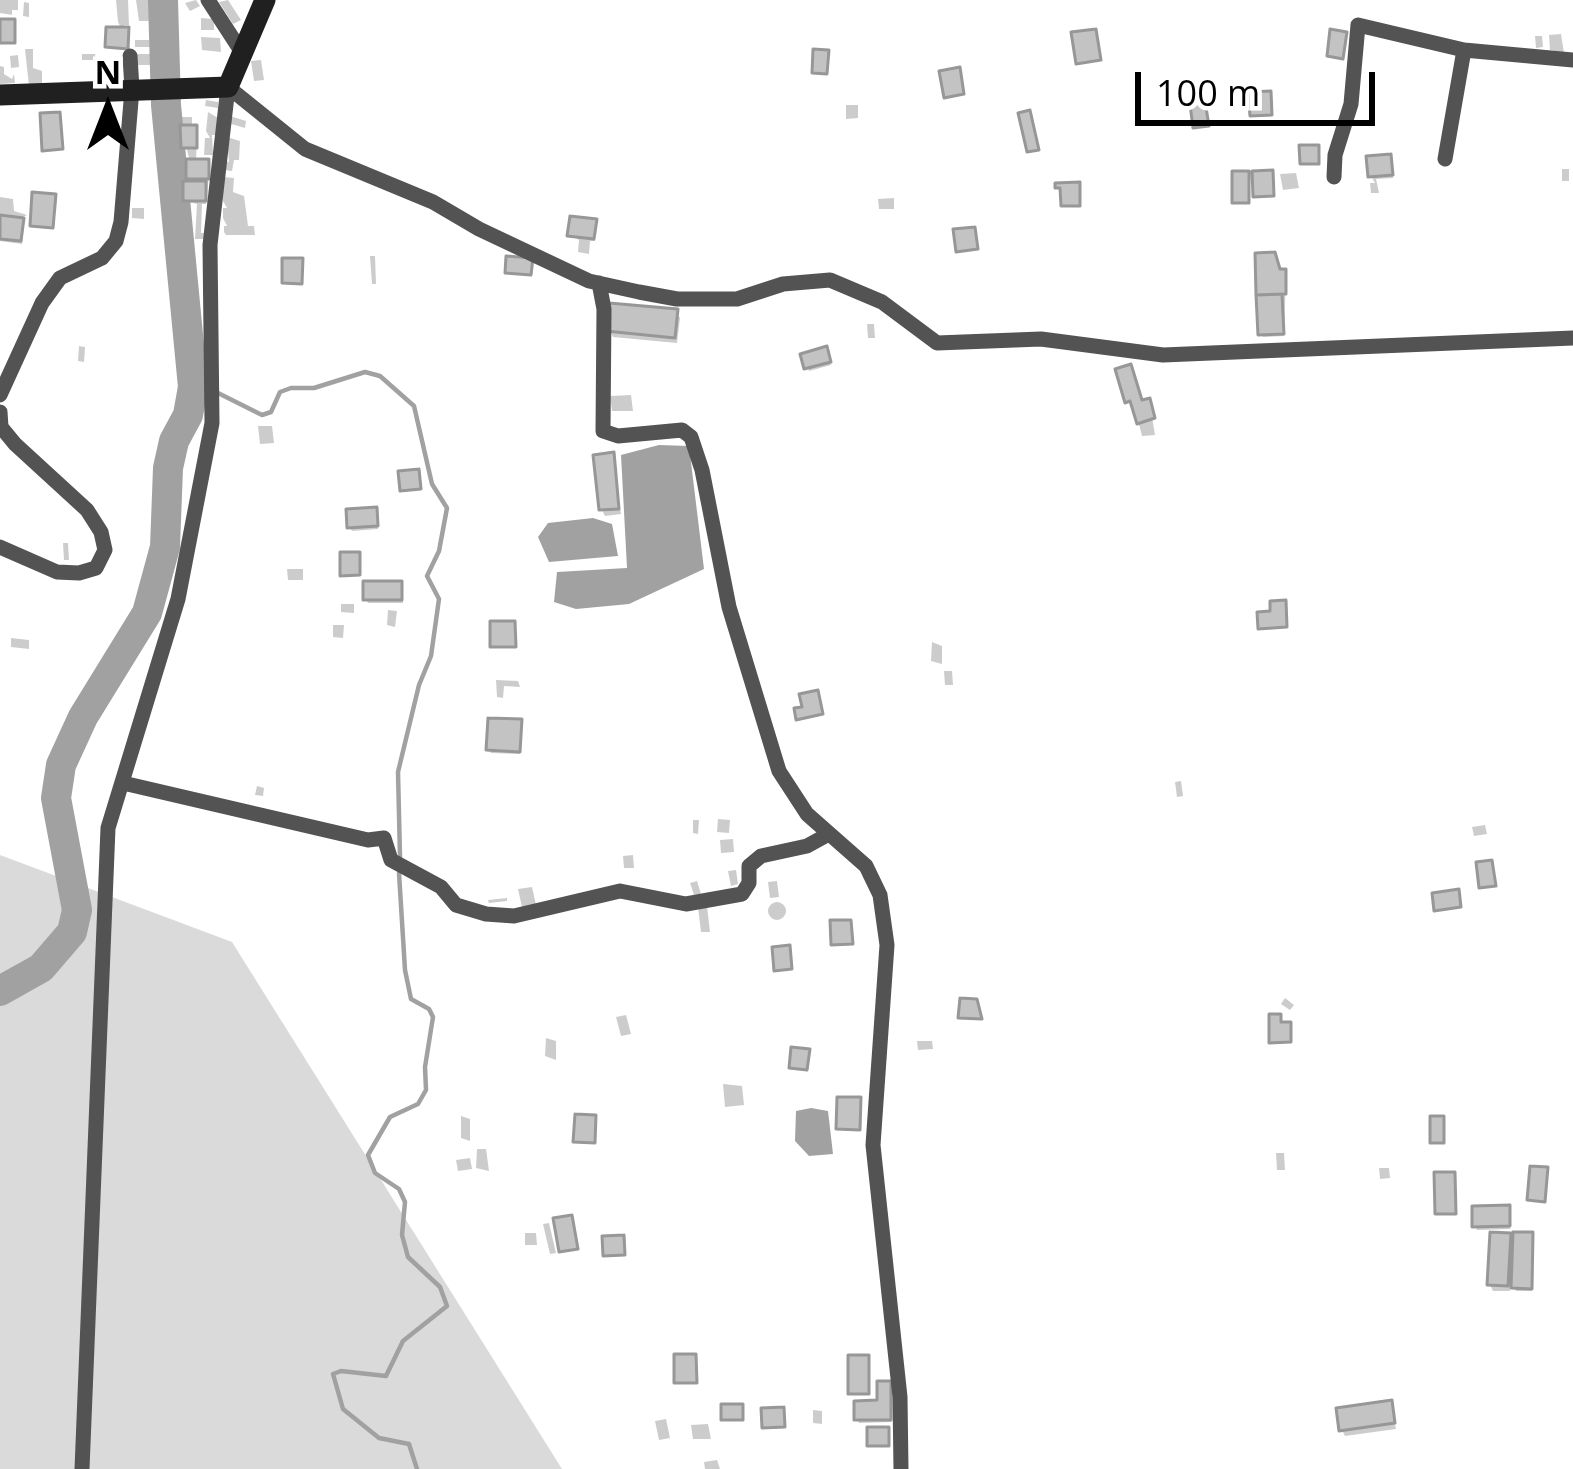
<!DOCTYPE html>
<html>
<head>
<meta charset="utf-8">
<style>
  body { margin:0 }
  #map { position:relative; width:1573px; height:1469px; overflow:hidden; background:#fff; font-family:"Open Sans",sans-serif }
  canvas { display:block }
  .north { position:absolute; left:48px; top:48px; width:120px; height:120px; -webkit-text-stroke:9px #fff; paint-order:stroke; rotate:0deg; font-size:33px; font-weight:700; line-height:48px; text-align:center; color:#000 }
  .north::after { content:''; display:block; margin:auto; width:42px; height:54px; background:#000; clip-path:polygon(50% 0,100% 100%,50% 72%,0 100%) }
  .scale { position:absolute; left:1135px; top:72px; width:240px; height:54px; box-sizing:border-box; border:6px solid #000; border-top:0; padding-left:15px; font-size:36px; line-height:42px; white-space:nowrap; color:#000; -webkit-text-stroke:9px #fff; paint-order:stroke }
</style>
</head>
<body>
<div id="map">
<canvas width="1573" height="1469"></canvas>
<div class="north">N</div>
<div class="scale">100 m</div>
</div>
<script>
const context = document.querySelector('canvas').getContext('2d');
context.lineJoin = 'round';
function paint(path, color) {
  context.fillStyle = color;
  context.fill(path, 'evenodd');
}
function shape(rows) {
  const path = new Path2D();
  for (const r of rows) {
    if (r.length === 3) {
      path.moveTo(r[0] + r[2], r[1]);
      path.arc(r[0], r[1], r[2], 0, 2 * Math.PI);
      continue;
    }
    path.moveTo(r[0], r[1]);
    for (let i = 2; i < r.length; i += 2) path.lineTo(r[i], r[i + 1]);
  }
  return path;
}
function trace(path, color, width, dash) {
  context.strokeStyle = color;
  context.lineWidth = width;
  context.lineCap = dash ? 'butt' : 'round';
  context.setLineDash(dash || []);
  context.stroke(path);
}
paint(shape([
  [0,855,232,942,562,1469,0,1469]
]), '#dadada');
paint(shape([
  [659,445,689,446,704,569,629,604,576,609,554,602,557,572,627,568,621,455],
  [593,518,612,524,618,556,549,562,538,537,548,523],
  [811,1108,828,1111,833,1154,809,1156,795,1141,796,1111]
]), '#a1a1a1');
paint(shape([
  [0,0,18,0,18,10,12,10,12,15,0,13],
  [116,0,128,0,129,25,124,25,129,34,128,51,108,47,122,30,118,22],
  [136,0,150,0,151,21,139,21],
  [196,0,200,6,190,11,185,3],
  [228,0,241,20,233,24,219,2],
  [24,2,29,3,29,17,23,16],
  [201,18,214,19,214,30,201,30],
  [1561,34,1564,53,1550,50,1549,35],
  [1535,36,1542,36,1543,47,1536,48],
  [201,37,220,38,221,52,202,50],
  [135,40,149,40,150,47,135,47],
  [25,49,33,49,33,68,42,71,42,89,29,86],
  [82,54,95,54,96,60,82,60],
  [137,54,152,54,152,65,137,65],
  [18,55,19,67,11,68,10,56],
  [261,60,264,80,254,81,251,61],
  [0,66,4,67,4,74,12,79,14,74,15,83,0,84],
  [206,100,218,102,218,108,205,106],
  [846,105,858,105,858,118,846,119],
  [208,112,218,118,217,135,212,135,213,155,204,155,205,138,210,138,206,131],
  [230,116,246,121,245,128,228,123],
  [179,117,192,117,192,128,197,131,196,162,210,166,206,204,202,204,201,233,205,233,205,239,195,239,197,204,186,201,189,158],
  [227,137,240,141,239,160,234,160,232,171,224,170,225,161,229,162],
  [1391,160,1393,178,1376,179,1379,193,1371,193,1370,183,1375,183,1371,176],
  [1562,169,1569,169,1569,181,1562,181],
  [1296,173,1299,188,1283,190,1280,174],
  [223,177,234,178,233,192,244,196,248,226,254,226,255,235,226,235,224,232,224,226,227,226,223,218,223,208,227,208,223,201],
  [0,197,13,199,14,211,27,215,21,218,24,224,22,244,0,241],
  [894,198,894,209,879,209,878,199],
  [132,208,144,208,144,219,132,218],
  [595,222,595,241,590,241,589,254,578,252,579,240,571,235],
  [370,256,375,256,376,284,372,284],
  [1276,263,1286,275,1284,336,1263,337],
  [676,312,680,318,677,343,613,337,610,331],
  [867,324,874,324,875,338,868,338],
  [79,346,85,347,84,362,78,361],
  [827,353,831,365,809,371,804,356],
  [1119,371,1141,404,1150,405,1155,435,1142,436,1134,404,1128,402],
  [631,395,633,411,612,411,610,396],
  [258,426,272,426,274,443,260,444],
  [612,456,621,514,605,516,602,510],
  [377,513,378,529,352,531,350,528],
  [63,543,68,543,69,560,64,560],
  [287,569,303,569,303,580,288,580],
  [401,584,403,603,368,603,366,599],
  [341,604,354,604,354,613,341,612],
  [388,610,397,611,395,627,387,625],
  [333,625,344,625,343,638,333,637],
  [11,638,29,640,29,649,11,647],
  [932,642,942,646,942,664,931,661],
  [944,671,952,671,953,685,945,685],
  [496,680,518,681,520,687,504,686,503,698,497,697],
  [520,722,520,754,491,753,489,750],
  [1175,782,1181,781,1183,796,1177,797],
  [257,786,264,788,263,796,255,795],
  [718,819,730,820,729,833,717,832],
  [693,820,699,820,698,834,693,833],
  [1485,825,1487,834,1474,836,1472,827],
  [733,839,734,852,721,853,720,840],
  [623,856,633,855,634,868,624,868],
  [736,870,738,884,731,886,728,871],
  [697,881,701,894,694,895,690,883],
  [777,881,779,897,770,898,768,882],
  [532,887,536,905,522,907,518,889],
  [507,898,507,901,489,903,488,900],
  [777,911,9],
  [707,906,710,932,701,932,698,907],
  [1285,998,1294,1005,1290,1010,1281,1004],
  [626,1015,631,1034,621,1036,616,1017],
  [546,1038,556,1041,556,1060,545,1056],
  [917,1041,932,1041,933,1049,918,1050],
  [723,1084,742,1086,744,1105,725,1107],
  [461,1116,470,1119,470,1141,461,1138],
  [477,1149,486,1149,489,1171,476,1168],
  [1276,1153,1284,1153,1285,1170,1277,1170],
  [470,1158,472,1169,458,1171,456,1160],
  [1379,1168,1389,1168,1390,1178,1380,1179],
  [1510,1212,1510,1229,1477,1230,1475,1226],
  [549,1223,556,1253,550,1254,543,1224],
  [525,1233,536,1233,537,1245,525,1245],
  [1532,1235,1532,1291,1516,1291,1511,1281,1510,1291,1493,1291,1490,1285,1509,1236,1516,1247],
  [891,1387,891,1422,859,1423,857,1419,880,1403],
  [1390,1403,1396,1429,1345,1436,1342,1430],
  [813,1410,822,1411,822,1424,813,1423],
  [666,1419,670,1438,659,1440,655,1421],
  [708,1424,711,1439,693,1439,691,1425],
  [717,1460,720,1469,705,1469,704,1462]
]), '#0003');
trace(shape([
  [216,392,262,415,271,412,280,392,291,388,314,388,365,372,380,376,414,406,432,484,447,508,439,551,427,576,439,599,431,656,419,685,398,772,400,857],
  [399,873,405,970,411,999,429,1009,433,1017,425,1067,426,1090,418,1104,390,1117,368,1155,375,1173,399,1189,405,1202,402,1235,408,1257,440,1287,447,1306,403,1341,386,1376,341,1371,333,1374,343,1409,379,1438,409,1444,417,1469]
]), '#a1a1a1', 4.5);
trace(shape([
  [0,991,41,968,72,932,77,910,56,798,61,765,83,717,147,613,165,547,168,468,174,441,188,415,193,387,166,105,163,0]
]), '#a1a1a1', 30);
const building = shape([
  [0,19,15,19,15,43,0,43,0,19],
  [106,27,129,27,128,49,105,47,106,27],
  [1096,29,1101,60,1076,64,1071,32,1096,29],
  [1330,29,1347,32,1343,59,1327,56,1330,29],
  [813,49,829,50,827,74,812,73,813,49],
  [960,67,964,94,944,98,939,71,960,67],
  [1271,91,1272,115,1250,116,1248,92,1271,91],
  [1205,101,1209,126,1193,128,1190,104,1205,101],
  [1030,110,1039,150,1027,152,1018,113,1030,110],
  [60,112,63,149,42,151,40,113,60,112],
  [180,125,197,125,197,148,181,148,180,125],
  [1299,145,1319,145,1319,164,1300,164,1299,145],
  [1391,154,1393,175,1368,177,1366,156,1391,154],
  [186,159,209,159,209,179,186,179,186,159],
  [1273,170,1274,196,1253,197,1252,171,1273,170],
  [1232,171,1249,171,1249,203,1232,203,1232,171],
  [183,181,206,181,206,201,183,201,183,181],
  [1080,182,1080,206,1061,206,1060,188,1055,188,1055,183,1080,182],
  [32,192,56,194,53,228,30,226,32,192],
  [0,215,24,218,21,241,0,239,0,215],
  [570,216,597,219,594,239,567,236,570,216],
  [975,227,978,249,956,252,953,229,975,227],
  [1275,252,1280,269,1286,269,1286,294,1256,295,1255,253,1275,252],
  [506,256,533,258,531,275,505,273,506,256],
  [282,258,303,258,302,284,282,283,282,258],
  [1282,294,1284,334,1258,335,1256,295,1282,294],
  [609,303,678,309,675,338,606,331,609,303],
  [827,346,831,362,804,369,800,354,827,346],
  [1131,364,1142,400,1150,398,1155,418,1137,424,1130,401,1125,403,1115,369,1131,364],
  [614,452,619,509,599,510,593,455,614,452],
  [419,469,421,489,400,491,398,471,419,469],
  [377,507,378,526,347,528,346,509,377,507],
  [340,552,360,552,360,575,340,576,340,552],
  [363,581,402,581,402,600,363,600,363,581],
  [1286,600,1287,627,1258,629,1257,612,1270,611,1270,601,1286,600],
  [490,621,515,621,516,647,490,647,490,621],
  [818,690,823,714,796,720,794,708,802,707,799,694,818,690],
  [488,718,522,719,520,752,486,750,488,718],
  [1492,860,1496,886,1479,888,1476,862,1492,860],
  [1459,889,1461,907,1434,911,1432,893,1459,889],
  [830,920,851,920,853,944,831,945,830,920],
  [790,945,792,969,774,971,772,947,790,945],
  [960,998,977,999,982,1019,958,1018,960,998],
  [1269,1014,1281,1014,1281,1022,1291,1022,1291,1042,1269,1043,1269,1014],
  [791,1047,810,1049,807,1070,789,1068,791,1047],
  [837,1097,861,1097,860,1130,836,1129,837,1097],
  [575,1114,596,1115,595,1143,573,1142,575,1114],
  [1430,1116,1444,1116,1444,1143,1430,1143,1430,1116],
  [1530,1166,1548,1167,1545,1202,1527,1200,1530,1166],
  [1434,1172,1455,1172,1456,1214,1435,1214,1434,1172],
  [1510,1205,1510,1226,1472,1227,1472,1206,1510,1205],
  [572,1215,578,1249,559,1252,553,1218,572,1215],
  [1490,1232,1511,1233,1508,1286,1487,1285,1490,1232],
  [1513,1232,1533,1232,1532,1289,1511,1288,1513,1232],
  [624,1235,625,1255,603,1256,602,1236,624,1235],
  [674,1354,696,1354,697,1383,674,1383,674,1354],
  [848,1355,869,1355,869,1394,848,1394,848,1355],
  [877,1381,891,1381,891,1420,854,1420,854,1401,877,1400,877,1381],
  [1392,1400,1395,1423,1339,1431,1336,1408,1392,1400],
  [721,1404,743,1404,743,1420,721,1420,721,1404],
  [784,1407,785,1427,762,1428,761,1408,784,1407],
  [867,1427,889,1427,889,1446,867,1446,867,1427]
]);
paint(building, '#c3c3c3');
trace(building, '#979797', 3);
trace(shape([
  [208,0,241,51],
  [228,87,305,149,433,202,479,229,589,281,639,292,677,299,737,299,783,284,830,280,882,302,937,343,1041,339,1163,355,1573,338],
  [1445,159,1464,50],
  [1334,177,1335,155,1351,104,1358,25,1464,50,1573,60],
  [599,283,604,309,603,431,618,436,682,430,691,437,702,470,729,607,779,771,807,814,866,866,880,895,887,945,873,1145,900,1397,901,1469],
  [0,395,42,303,60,278,102,258,116,241,121,222,132,89,130,56],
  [0,412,1,427,15,444,87,510,101,532,105,550,96,568,79,573,57,572,0,547],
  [123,783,368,840,384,838,391,860,441,887,456,905,486,914,514,916,620,891,686,904,742,894,749,883,749,866,761,856,807,846,827,835],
  [82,1469,108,828,178,599,212,423,210,245,228,87]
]), '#535353', 15);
trace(shape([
  [0,95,228,87,265,0]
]), '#202020', 21);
</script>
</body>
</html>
